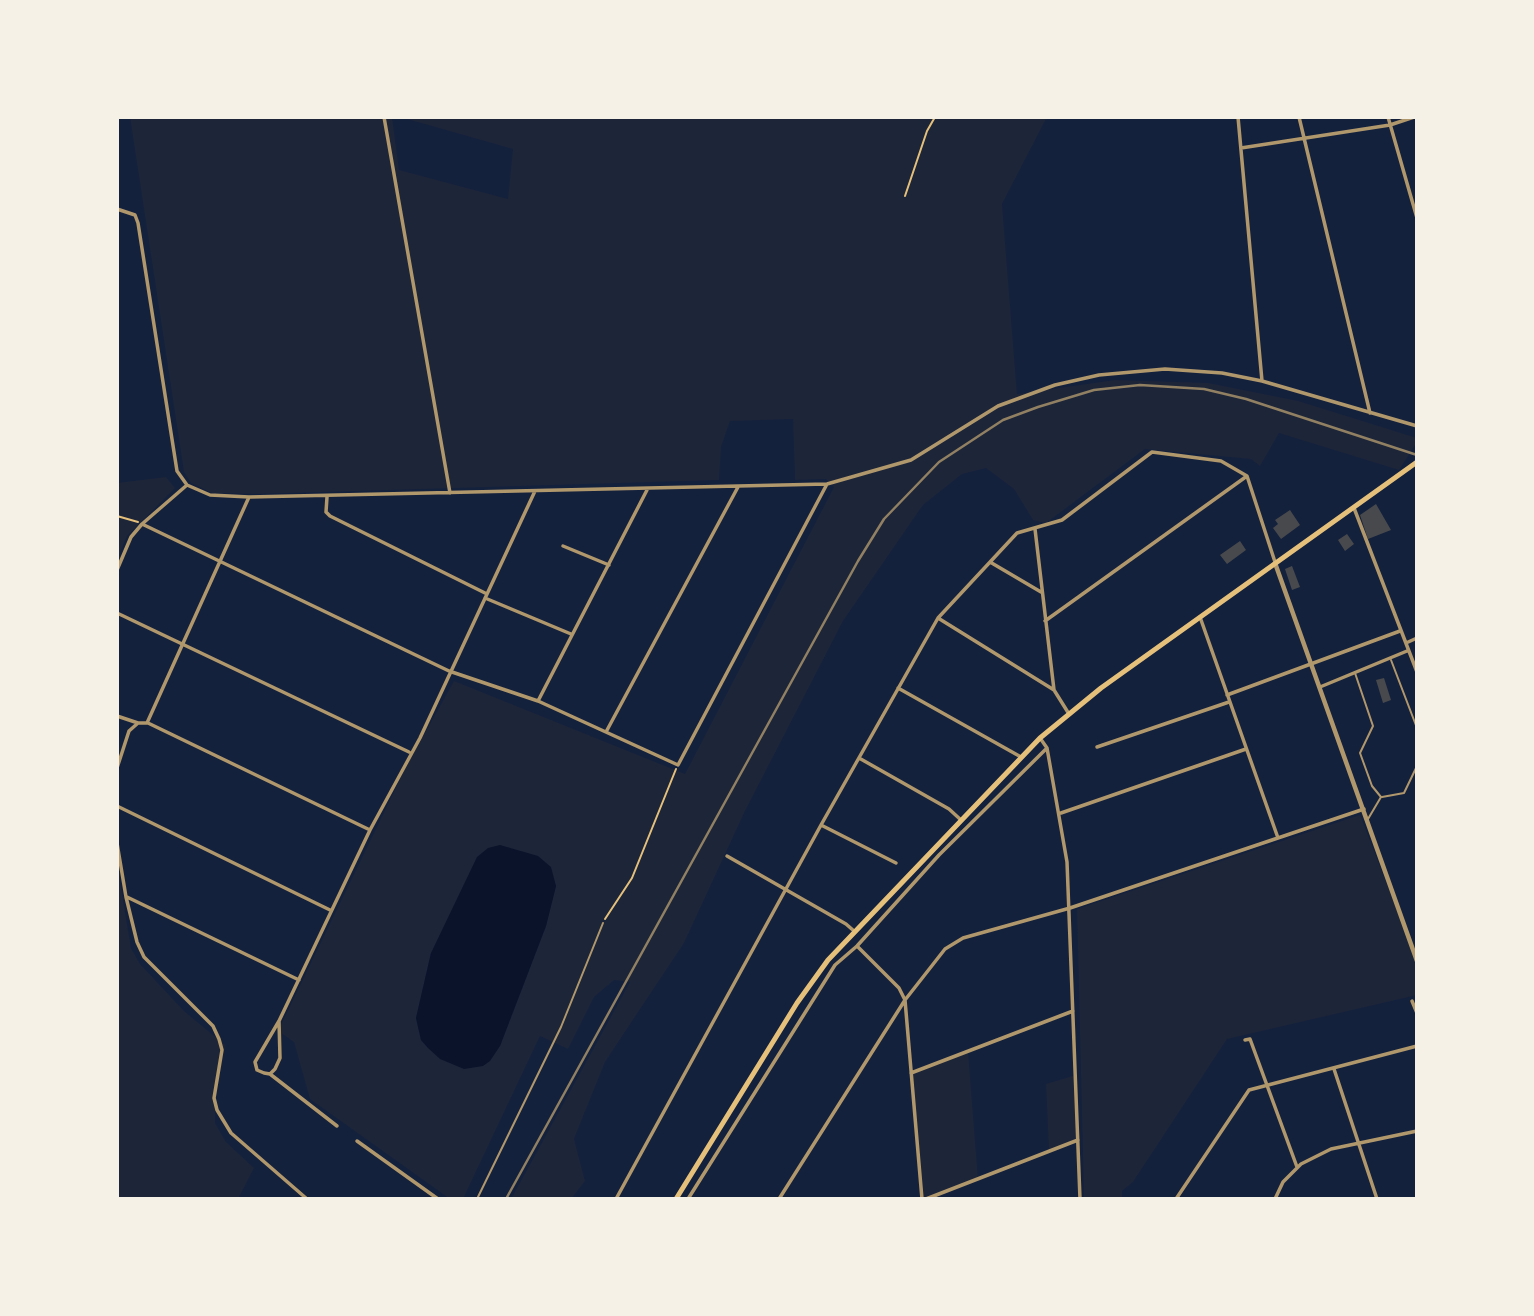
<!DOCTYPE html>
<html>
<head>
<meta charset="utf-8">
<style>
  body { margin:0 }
  #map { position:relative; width:1534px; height:1316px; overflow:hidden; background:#14213d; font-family:Helvetica,sans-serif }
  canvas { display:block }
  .frame { position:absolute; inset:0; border:119px solid #f6f1e7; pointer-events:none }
</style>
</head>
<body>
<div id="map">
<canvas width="1534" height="1316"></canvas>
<div class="frame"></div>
</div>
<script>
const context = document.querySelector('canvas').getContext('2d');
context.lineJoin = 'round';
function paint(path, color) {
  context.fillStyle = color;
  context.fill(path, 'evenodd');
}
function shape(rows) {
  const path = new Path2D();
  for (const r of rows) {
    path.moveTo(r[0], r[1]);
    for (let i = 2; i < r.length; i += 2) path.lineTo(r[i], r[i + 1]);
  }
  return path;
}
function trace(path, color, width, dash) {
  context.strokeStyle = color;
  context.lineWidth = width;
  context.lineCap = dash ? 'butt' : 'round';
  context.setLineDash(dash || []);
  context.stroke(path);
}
paint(shape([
  [130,117,392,117,399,170,508,199,513,149,400,117,1047,117,1002,204,1017,394,1115,380,1208,383,1298,401,1417,438,1417,442,1399,470,1279,433,1260,466,1251,459,1145,449,1046,523,1033,520,1014,489,986,468,962,474,923,505,843,621,745,811,684,943,605,1062,574,1139,585,1181,571,1199,511,1199,630,982,614,980,594,997,568,1049,540,1036,463,1199,450,1199,310,1099,294,1042,278,1031,406,767,454,681,685,774,834,487,826,479,795,480,793,419,730,421,721,447,719,480,256,494,212,493,191,483,184,472],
  [556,886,546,926,500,1046,428,1048,421,1040,416,1018,431,953],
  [166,477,175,488,127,536,117,559,117,483],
  [1360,815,1417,962,1417,995,1227,1039,1133,1182,1122,1191,1122,1199,1084,1199,1077,909],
  [117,863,131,948,140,964,184,1011,225,1045,215,1102,215,1123,226,1142,254,1168,238,1199,117,1199],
  [968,1051,978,1179,922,1199,911,1073],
  [1076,1075,1079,1140,1049,1151,1046,1084]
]), '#1d2539');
paint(shape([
  [500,845,538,856,551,867,556,886,546,926,500,1046,490,1061,483,1066,464,1069,440,1059,428,1048,421,1040,416,1018,431,953,477,857,488,848]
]), '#0b132b');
paint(shape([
  [1376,504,1391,530,1368,539,1360,515],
  [1290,510,1300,525,1281,539,1273,528,1278,524,1275,520],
  [1347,534,1354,544,1345,551,1338,540],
  [1240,541,1246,550,1227,564,1220,555],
  [1292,566,1300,587,1292,590,1285,569],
  [1384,678,1391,700,1383,703,1376,680]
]), '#48494c');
trace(shape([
  [905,196,927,131,935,117],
  [117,516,138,522],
  [605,919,632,878,676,769]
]), '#e5c07b', 2);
trace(shape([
  [1391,660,1417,728],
  [1355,673,1373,726,1360,753,1372,786,1381,797],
  [1382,797,1404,793,1417,766],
  [1368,819,1381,797],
  [477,1199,561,1027,603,923]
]), '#b1986c', 2);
trace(shape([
  [384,117,450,493],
  [1238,117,1262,381],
  [1299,117,1370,413],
  [1388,117,1417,218],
  [1241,148,1390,125,1414,117],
  [117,209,135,215,138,223,177,471,187,485],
  [187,485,210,495,249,497,827,484,911,460,998,406,1055,385,1099,375,1165,369,1222,373,1262,381,1417,426],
  [327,497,326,512,330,516,487,594],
  [1354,508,1417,672],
  [142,524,449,671,538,701,678,765,827,484],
  [1035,529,1054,690],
  [563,546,609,565],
  [990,562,1041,592],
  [117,570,131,537,142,524,187,485],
  [485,598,571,634],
  [117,613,409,752],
  [1200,617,1278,838],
  [938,618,1054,690,1069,714],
  [1045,621,1247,476],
  [1406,643,1417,638],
  [1320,687,1407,651],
  [898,688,1021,757],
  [1227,695,1400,631],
  [538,701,647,490],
  [117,716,138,723],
  [148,723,370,830],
  [606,732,738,487],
  [1040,738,1047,748,1067,862,1080,1199],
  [1097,747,1229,702],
  [859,758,949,809,961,820],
  [117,768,129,731,138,723,147,723,249,497],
  [117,806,330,910],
  [1061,813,1246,749],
  [821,825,896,863],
  [117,843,126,897,137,942,144,957,213,1026,219,1039,222,1050,214,1098,217,1110,231,1133,307,1199],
  [727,856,846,924,854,931],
  [127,897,299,980],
  [857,946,899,988,905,1000,922,1199],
  [1412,1001,1417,1013],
  [279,1021,255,1062,257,1070,264,1073,270,1074,275,1069,280,1058,279,1021,370,830,420,738,535,491],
  [1245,1040,1250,1039,1297,1167],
  [1334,1069,1377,1199],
  [911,1073,1073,1011],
  [270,1074,337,1126],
  [357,1141,438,1199],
  [616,1199,821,825,938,618,1017,533,1062,520,1152,452,1221,461,1247,476,1275,562],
  [688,1199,835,965,857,946,939,855,1047,748],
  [779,1199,905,1000,945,949,963,938,1070,908,1364,809],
  [926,1199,1078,1140],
  [1176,1199,1249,1090,1417,1046],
  [1275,1199,1283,1182,1301,1164,1331,1149,1417,1131]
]), '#b1986c', 3.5);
trace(shape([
  [1275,563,1417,961]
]), '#b1986c', 4.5);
trace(shape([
  [676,1199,797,1003,828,960,1040,738,1101,688,1417,462]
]), '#e5c07b', 5);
trace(shape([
  [506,1199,858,561,884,519,939,462,1003,420,1038,407,1094,390,1140,385,1204,389,1246,399,1417,455]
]), '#918062', 2.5);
</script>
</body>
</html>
